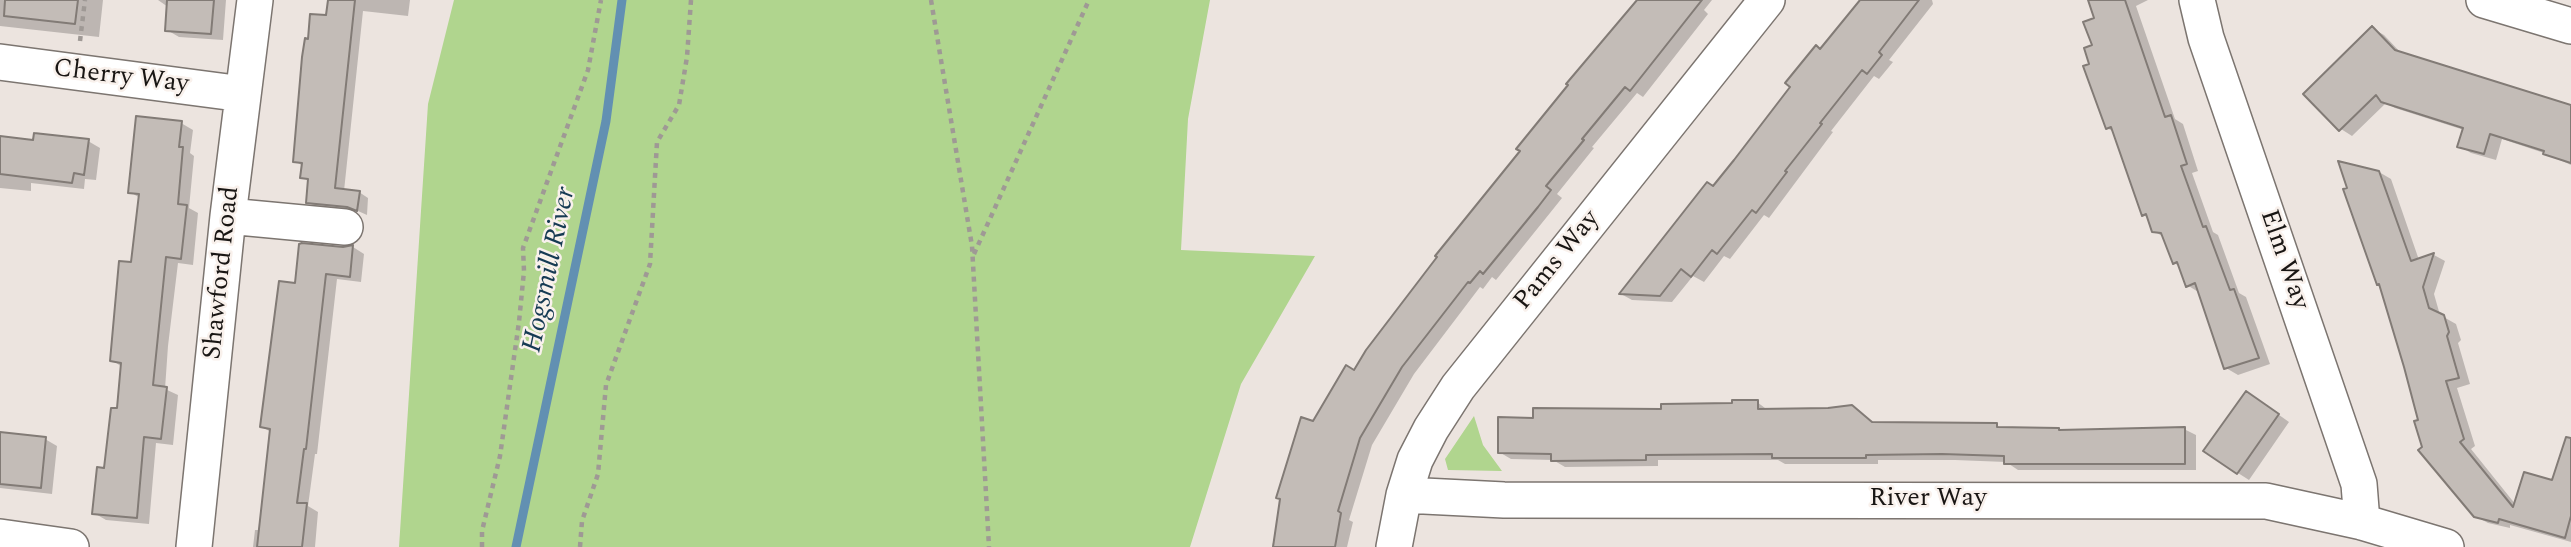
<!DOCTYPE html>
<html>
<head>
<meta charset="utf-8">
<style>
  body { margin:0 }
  canvas { display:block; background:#ece4df }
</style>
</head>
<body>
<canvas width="2571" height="547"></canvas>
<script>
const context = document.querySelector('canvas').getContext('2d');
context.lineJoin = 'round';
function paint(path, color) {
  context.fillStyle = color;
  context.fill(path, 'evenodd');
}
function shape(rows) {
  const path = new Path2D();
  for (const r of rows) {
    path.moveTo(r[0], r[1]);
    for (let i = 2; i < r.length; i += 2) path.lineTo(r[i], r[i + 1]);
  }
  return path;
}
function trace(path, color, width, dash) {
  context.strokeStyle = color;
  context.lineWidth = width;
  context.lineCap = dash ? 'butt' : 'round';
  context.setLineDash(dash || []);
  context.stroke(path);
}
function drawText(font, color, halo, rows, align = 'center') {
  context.font = font + ' Spectral,serif';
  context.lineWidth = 5;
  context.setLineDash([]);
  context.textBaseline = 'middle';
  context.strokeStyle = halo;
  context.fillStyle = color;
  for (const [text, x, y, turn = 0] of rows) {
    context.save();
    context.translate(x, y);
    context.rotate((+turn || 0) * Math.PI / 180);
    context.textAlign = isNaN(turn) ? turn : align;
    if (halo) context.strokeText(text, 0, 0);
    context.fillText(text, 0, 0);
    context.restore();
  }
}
paint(shape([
  [454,0,1210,0,1188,119,1181,250,1315,256,1241,384,1190,547,399,547,428,104],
  [1474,416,1483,445,1502,471,1448,470,1445,459]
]), '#b0d58e');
paint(shape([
  [0,0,103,0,99,37,0,26],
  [158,0,226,0,223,40,179,37,167,30,168,7],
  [330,0,410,0,408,16,363,11,344,191,359,192,368,198,367,215,358,211,317,207,307,202,309,181,302,177,303,166,295,161,309,41,328,17],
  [1640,0,1712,0,1704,10,1708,14,1643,97,1637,93,1592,147,1594,148,1557,194,1562,198,1550,213,1496,280,1492,277,1483,289,1480,287,1414,374,1372,445,1349,520,1353,522,1347,547,1272,547,1282,500,1314,423],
  [1862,0,1932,0,1933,4,1889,60,1893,62,1879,79,1874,76,1831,131,1833,132,1769,218,1764,215,1730,259,1724,256,1704,282,1693,276,1672,302,1632,300,1621,294,1714,188],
  [2090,0,2148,0,2136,6,2175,119,2183,124,2198,171,2192,173,2213,232,2218,235,2239,293,2246,297,2270,364,2238,375,2226,368,2200,293,2187,285,2181,267,2174,263,2165,238,2154,231,2149,218,2143,215,2114,132,2107,128,2094,46,2096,19],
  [2372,28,2384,35,2402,54,2571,107,2571,165,2544,153,2502,139,2496,160,2471,153,2459,146,2464,130,2395,108,2386,103,2352,136,2341,129],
  [181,123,193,130,190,153,194,156,189,208,198,213,193,265,178,263,168,346,165,389,178,395,173,445,156,443,149,524,106,520,94,513,118,410,122,367,112,360,132,264,140,198,130,192],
  [0,138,35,142,88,141,100,148,96,180,85,179,84,189,31,183,31,191,0,188],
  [2379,172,2391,179,2419,260,2434,255,2445,261,2434,294,2440,315,2456,324,2461,340,2458,343,2470,384,2457,388,2475,446,2471,449,2516,505,2553,482,2571,482,2571,542,2510,525,2510,528,2488,523,2475,516,2424,448,2420,421,2381,286,2378,284],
  [353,247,364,254,361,282,337,279,317,454,315,454,308,506,318,512,315,547,253,547,255,530,261,530,271,432,262,427,297,285],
  [2258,400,2289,422,2249,480,2238,473],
  [1757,402,1769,411,1852,407,1876,424,1996,425,2003,429,2058,429,2062,432,2184,429,2196,435,2196,470,2018,470,2006,462,1955,460,1878,460,1878,464,1785,464,1778,460,1658,460,1658,466,1565,467,1553,460,1511,459,1499,452,1535,420],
  [0,434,45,439,57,446,52,494,0,488]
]), '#0003');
trace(shape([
  [516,547,606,121,622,0]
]), '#6290b2', 9);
const building = shape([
  [5,0,78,0,75,24,4,16,5,0],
  [167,0,214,0,211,34,165,31,167,0],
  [328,0,355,0,335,188,360,191,357,211,347,207,306,203,308,179,300,178,302,163,293,162,302,57,305,38,308,39,310,14,326,15,328,0],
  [1637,0,1702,0,1630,91,1625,87,1582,139,1584,140,1546,186,1551,190,1538,207,1483,274,1480,271,1470,283,1468,282,1402,367,1360,438,1338,511,1341,513,1335,547,1273,547,1280,499,1276,498,1301,417,1313,421,1346,365,1354,370,1366,350,1437,257,1435,256,1520,151,1516,149,1568,85,1566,84,1637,0],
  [1860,0,1919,0,1879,52,1882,55,1867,74,1862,70,1820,123,1822,124,1785,171,1787,172,1756,213,1752,210,1717,254,1712,250,1691,277,1681,269,1660,296,1619,294,1707,182,1713,186,1734,160,1790,87,1785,83,1816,45,1820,49,1860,0],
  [2088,0,2125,0,2165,117,2171,115,2187,164,2181,166,2203,227,2206,226,2230,290,2234,289,2259,358,2224,369,2195,283,2186,287,2177,262,2173,264,2161,233,2152,232,2146,214,2142,216,2111,127,2106,129,2083,66,2089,64,2084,48,2092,45,2083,22,2094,18,2088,0],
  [2372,26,2395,50,2571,105,2571,163,2543,154,2544,151,2490,134,2484,154,2457,147,2463,128,2381,102,2376,95,2339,131,2303,94,2372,26],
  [136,116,182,121,179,147,183,147,178,204,187,205,181,259,166,257,153,385,167,387,161,439,144,437,137,518,92,514,97,467,104,468,111,408,117,408,121,363,110,361,119,261,131,262,139,194,128,193,136,116],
  [34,133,89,139,84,175,74,173,72,183,0,174,0,136,33,140,34,133],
  [2338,161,2379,171,2411,261,2434,253,2423,287,2429,308,2444,315,2449,332,2447,336,2459,378,2446,381,2464,439,2460,442,2513,507,2524,472,2552,480,2566,437,2571,438,2571,516,2565,538,2499,519,2498,523,2474,517,2418,450,2422,447,2414,421,2418,420,2404,367,2379,284,2377,285,2343,189,2347,188,2338,161],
  [302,243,343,247,353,245,350,277,326,274,306,449,304,449,297,503,307,503,302,547,257,547,270,429,260,427,279,281,295,283,299,244,302,243],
  [2246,391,2279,414,2237,474,2203,451,2246,391],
  [1732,400,1758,400,1758,409,1828,408,1852,405,1872,422,1997,423,1997,427,2059,428,2059,430,2185,427,2185,464,2004,464,2004,456,1942,454,1866,455,1866,458,1772,458,1772,454,1646,455,1646,460,1551,461,1551,454,1498,453,1498,417,1533,418,1533,408,1661,409,1661,404,1732,403,1732,400],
  [0,432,46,437,41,488,0,484,0,432]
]);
paint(building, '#c3bcb7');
trace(building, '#827b76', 2);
const minor = shape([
  [2197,0,2206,38,2359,484,2362,522],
  [2484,0,2571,26],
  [0,62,243,94],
  [228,216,345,227],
  [1404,495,1504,500,2266,501,2362,522,2446,547],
  [0,537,71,547],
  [194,547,228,216,255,0],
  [1394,547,1404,495,1415,460,1431,429,1458,387,1767,0]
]);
trace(minor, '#7c7570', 38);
trace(shape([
  [931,0,972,246,989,547],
  [80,41,85,0],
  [974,254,1089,0],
  [482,547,482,531,500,456,519,322,524,271,523,248,588,70,601,0],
  [580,547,582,521,598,474,606,385,650,264,657,142,679,105,687,57,691,0]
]), '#9f9995', 4.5, [5, 5]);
trace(minor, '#fff', 35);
drawText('26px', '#191614', '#f9f1ec', [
  ["Cherry Way",121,78,7],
  ["Elm Way",2283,260,71],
  ["Pams Way",1558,261,-51],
  ["Shawford Road",223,273,-84],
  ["River Way",1928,500]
]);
drawText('italic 28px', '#153a53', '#f9f1ec', [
  ["Hogsmill River",551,270,-78]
]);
</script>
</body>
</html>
